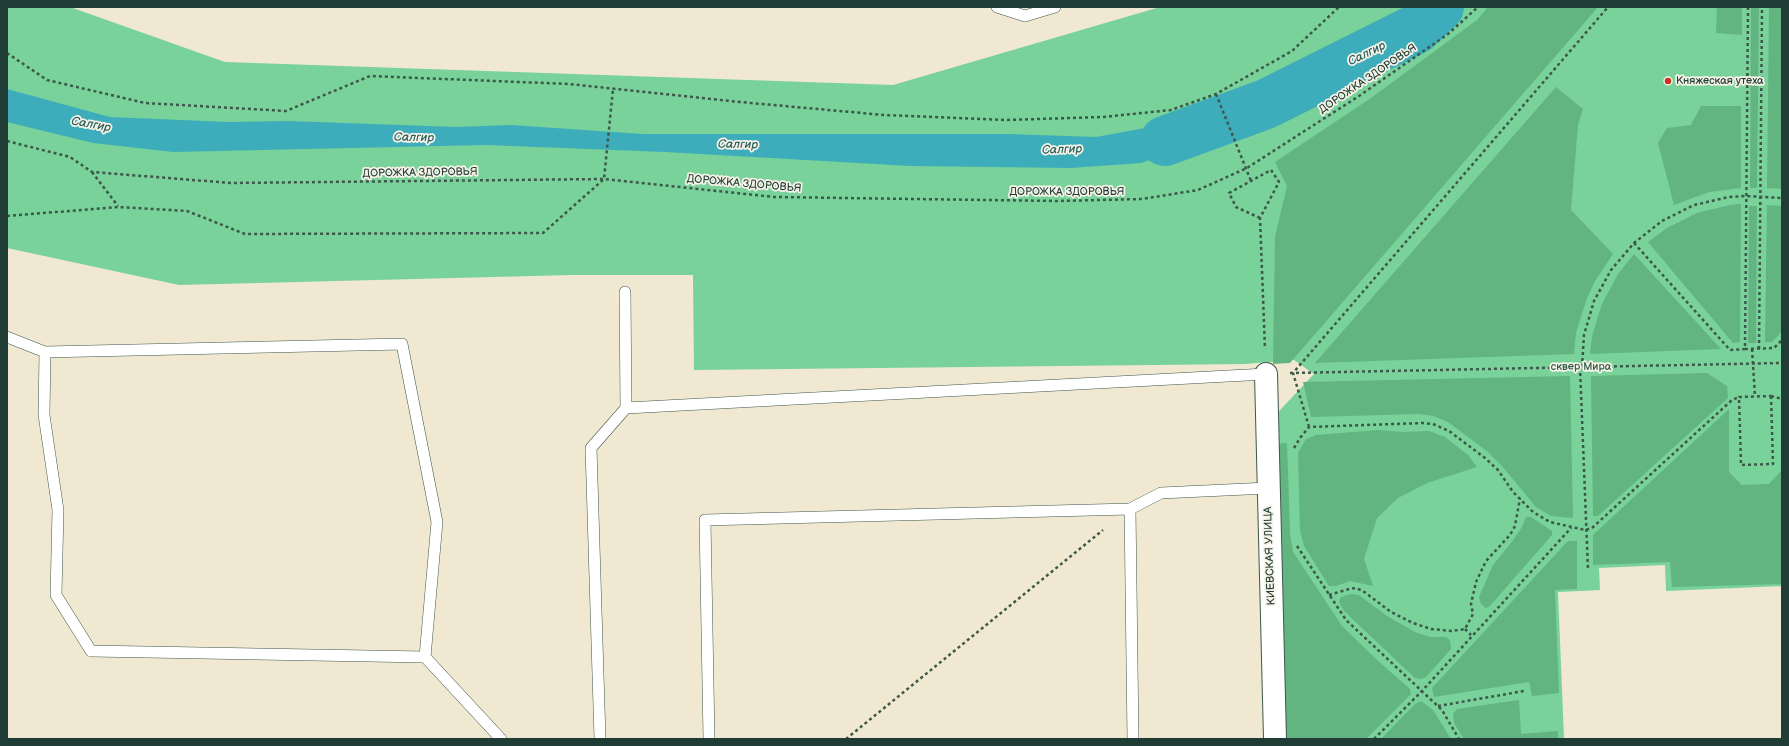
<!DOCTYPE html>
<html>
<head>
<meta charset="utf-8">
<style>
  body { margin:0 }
  #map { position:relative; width:1789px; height:746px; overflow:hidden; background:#f0e8d0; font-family:"Balsamiq Sans",sans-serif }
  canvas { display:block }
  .frame { position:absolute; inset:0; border:8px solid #1f3d34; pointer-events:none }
</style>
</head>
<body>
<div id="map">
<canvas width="1789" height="746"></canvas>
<div class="frame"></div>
</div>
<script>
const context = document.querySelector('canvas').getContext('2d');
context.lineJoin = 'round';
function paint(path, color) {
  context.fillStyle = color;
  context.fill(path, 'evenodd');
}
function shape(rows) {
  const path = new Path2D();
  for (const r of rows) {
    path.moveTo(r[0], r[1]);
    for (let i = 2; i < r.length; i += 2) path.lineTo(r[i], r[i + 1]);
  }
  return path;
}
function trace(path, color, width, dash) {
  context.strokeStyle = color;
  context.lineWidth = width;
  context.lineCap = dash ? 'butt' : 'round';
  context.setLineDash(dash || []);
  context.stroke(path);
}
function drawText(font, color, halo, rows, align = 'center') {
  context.font = font + ' "Balsamiq Sans",sans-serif';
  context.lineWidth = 3.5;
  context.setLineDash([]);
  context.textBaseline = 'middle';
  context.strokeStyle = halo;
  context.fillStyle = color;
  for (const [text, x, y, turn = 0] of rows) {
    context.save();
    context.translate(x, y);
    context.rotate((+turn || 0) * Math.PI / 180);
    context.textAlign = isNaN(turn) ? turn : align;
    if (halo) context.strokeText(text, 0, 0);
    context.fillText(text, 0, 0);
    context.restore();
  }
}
paint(shape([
  [7,7,70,7,225,62,893,85,1160,7,1782,7,1782,586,1666,591,1665,565,1599,568,1600,590,1558,592,1564,739,1279,739,1273,420,1281,409,1314,374,1294,360,1245,364,694,370,693,275,572,275,179,285,7,248]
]), '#78d299');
paint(shape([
  [1488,7,1598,7,1290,363,1273,364,1275,237,1287,186,1275,162,1371,98,1477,20],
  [1717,7,1742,7,1742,35,1716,33],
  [1751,7,1759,7,1757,188,1750,188],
  [1769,7,1782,7,1782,189,1767,188],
  [1556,87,1583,109,1578,125,1571,210,1613,254,1595,281,1587,298,1576,333,1574,354,1315,363],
  [1701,106,1741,106,1741,188,1709,192,1674,205,1658,143,1667,128,1691,125],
  [1741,204,1740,342,1733,343,1648,242,1667,228,1697,213,1730,205],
  [1767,205,1782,206,1782,331,1772,342,1765,342],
  [1749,206,1757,206,1756,343,1748,343],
  [1634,254,1721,349,1590,354,1592,336,1602,304,1618,274],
  [1707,373,1727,386,1728,398,1598,516,1593,516,1591,376],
  [1570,376,1573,518,1551,516,1536,507,1502,466,1488,452,1448,422,1433,416,1419,414,1311,417,1303,382],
  [1729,409,1729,472,1742,485,1769,484,1782,470,1782,584,1672,587,1670,562,1593,565,1593,535],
  [1378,430,1403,432,1429,431,1445,437,1468,455,1477,467,1427,483,1398,498,1377,518,1364,559,1373,586,1350,581,1336,586,1329,586,1304,546,1300,531,1298,453,1306,439,1316,435],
  [1287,443,1290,533,1293,552,1342,626,1378,661,1410,689,1411,694,1366,739,1280,739,1277,444],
  [1526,517,1531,517,1552,531,1552,535,1489,607,1486,608,1481,604,1479,597,1493,565,1511,543,1522,527],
  [1568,541,1577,541,1577,589,1555,590,1559,693,1532,696,1529,682,1434,697,1432,688],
  [1351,594,1359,595,1387,616,1415,632,1430,637,1446,637,1450,640,1451,649,1426,677,1421,679,1415,678,1344,611,1339,602,1341,597],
  [1519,700,1521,734,1558,731,1558,739,1464,739,1454,723,1453,714,1457,709],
  [1421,701,1433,710,1451,739,1381,739,1415,704]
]), '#62b481');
paint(shape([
  [7,89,110,117,228,122,289,121,456,127,511,125,643,134,1008,134,1096,137,1156,126,1222,105,1236,132,1141,163,1071,168,910,166,665,152,486,145,173,152,93,143,11,123,7,122]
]), '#3eadbb');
trace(shape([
  [1165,141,1266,104,1416,29,1439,7]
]), '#3eadbb', 50);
const service = shape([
  [997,7,1025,16,1055,7],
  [7,337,45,352,402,344,437,522,425,657,91,651,56,595,58,510,44,415,45,352],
  [626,408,1266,374],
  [1130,509,1161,493,1268,488],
  [425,657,501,739],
  [600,739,591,448,626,408,625,292],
  [709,739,705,520,1130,509,1133,739]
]);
const minor = shape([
  [1266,374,1275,739]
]);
trace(service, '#3e574b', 12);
trace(minor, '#3e574b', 24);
trace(shape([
  [1748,7,1745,349,1774,348,1782,340],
  [7,53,47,80,145,103,286,111,370,76,569,84,740,102,884,115,1006,120,1103,117,1171,110,1216,94,1292,51,1339,7],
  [1216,94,1251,181],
  [7,141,70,157,92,172,231,183,604,179,774,197,1058,201,1142,199,1198,190,1247,168,1359,96,1448,34,1478,7],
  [92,172,118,206],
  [7,216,118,207,187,211,245,234,543,233,604,179,613,89],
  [1260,218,1236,207,1229,193,1271,170,1279,182,1260,218,1265,349],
  [1634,243,1730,350,1745,349],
  [1752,349,1755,396],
  [1759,349,1762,7],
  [1580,367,1588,570],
  [1582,367,1584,335,1594,301,1611,270,1634,243,1662,221,1694,205,1729,197,1746,196,1782,198],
  [1290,373,1782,363],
  [1771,396,1773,464,1741,465,1739,397,1771,396],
  [1771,396,1782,399],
  [1309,427,1293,373,1608,7],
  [1294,448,1300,438,1309,427,1423,423,1433,424,1449,431,1485,458,1498,470,1513,492,1533,512,1550,522,1585,530,1592,528,1732,400,1739,397],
  [1297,546,1346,620,1442,710,1459,739],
  [1329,595,1349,589,1356,588,1363,591,1391,612,1413,623,1431,629,1452,631,1465,629,1473,614,1471,604,1476,582,1486,561,1510,535,1515,526,1520,498],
  [1465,629,1471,635],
  [1438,706,1524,691],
  [846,739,1103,530],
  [1374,739,1422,691,1571,528]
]), '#3e574b', 2.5, [3, 3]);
trace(service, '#fff', 11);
trace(minor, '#fff', 22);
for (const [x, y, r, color] of [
  [1668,81,4,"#c8321e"]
]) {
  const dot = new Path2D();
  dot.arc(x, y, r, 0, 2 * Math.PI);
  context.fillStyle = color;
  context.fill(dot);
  trace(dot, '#f7f3e8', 1.5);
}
drawText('11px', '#1f3d34', '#f7f3e8', [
  ["ДОРОЖКА ЗДОРОВЬЯ",1368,79,-34],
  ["ДОРОЖКА ЗДОРОВЬЯ",420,173,-1],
  ["ДОРОЖКА ЗДОРОВЬЯ",744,184,5],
  ["ДОРОЖКА ЗДОРОВЬЯ",1067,192],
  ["КИЕВСКАЯ УЛИЦА",1270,556,-92]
]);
drawText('11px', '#1f3d34', '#f7f3e8', [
  ["Княжеская утеха",1676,81]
], 'left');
drawText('11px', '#315b48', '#f7f3e8', [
  ["сквер Мира",1581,367]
]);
drawText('italic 12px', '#285f5c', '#f7f3e8', [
  ["Салгир",1367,54,-26],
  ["Салгир",91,125,10],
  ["Салгир",414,138,1],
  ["Салгир",738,145,1],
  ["Салгир",1062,150,-2]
]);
</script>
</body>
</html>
